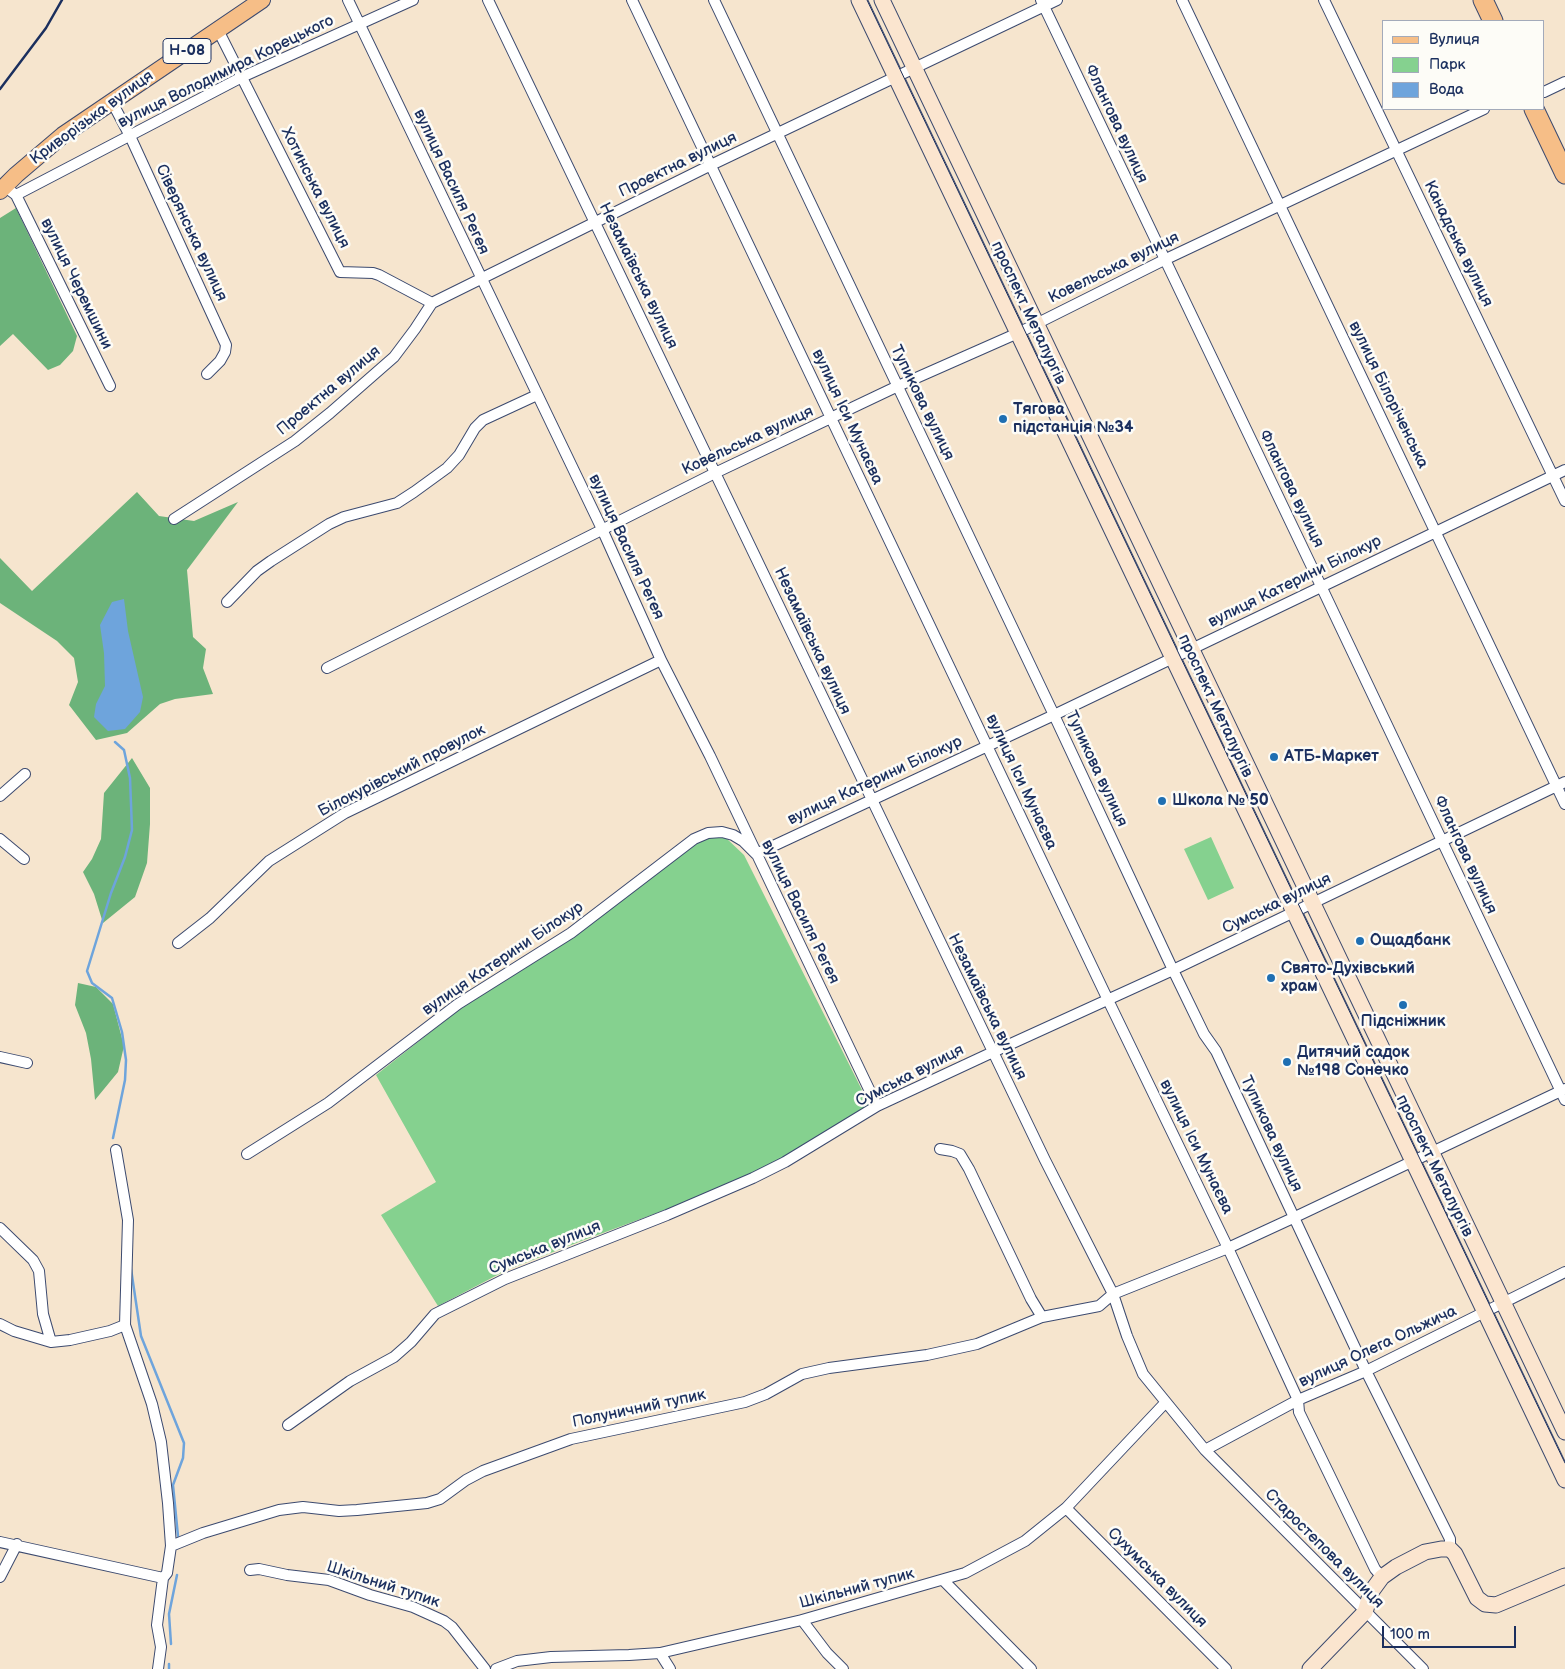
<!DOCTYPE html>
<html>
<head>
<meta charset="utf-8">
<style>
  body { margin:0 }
  #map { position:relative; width:1565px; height:1669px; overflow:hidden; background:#f6e5ce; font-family:"Balsamiq Sans",sans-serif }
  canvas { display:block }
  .legend { position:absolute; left:1382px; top:20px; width:162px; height:90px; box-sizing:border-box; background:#fdfcf7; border:1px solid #a3aaba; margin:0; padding:6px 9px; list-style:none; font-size:15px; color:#1b2f5e }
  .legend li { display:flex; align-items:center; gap:10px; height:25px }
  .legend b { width:25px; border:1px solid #a3aaba }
  .scale { position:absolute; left:1382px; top:1626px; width:134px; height:22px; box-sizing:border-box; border:2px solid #1b2f5e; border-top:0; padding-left:6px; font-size:15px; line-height:18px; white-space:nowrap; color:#1b2f5e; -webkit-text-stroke:4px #fdfcf7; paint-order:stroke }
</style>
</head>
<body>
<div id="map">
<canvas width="1565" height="1669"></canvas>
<ul class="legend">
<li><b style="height:6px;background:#f6be87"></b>Вулиця</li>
<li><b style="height:14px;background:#85d18f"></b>Парк</li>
<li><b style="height:14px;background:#6ea4dc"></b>Вода</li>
</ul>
<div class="scale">100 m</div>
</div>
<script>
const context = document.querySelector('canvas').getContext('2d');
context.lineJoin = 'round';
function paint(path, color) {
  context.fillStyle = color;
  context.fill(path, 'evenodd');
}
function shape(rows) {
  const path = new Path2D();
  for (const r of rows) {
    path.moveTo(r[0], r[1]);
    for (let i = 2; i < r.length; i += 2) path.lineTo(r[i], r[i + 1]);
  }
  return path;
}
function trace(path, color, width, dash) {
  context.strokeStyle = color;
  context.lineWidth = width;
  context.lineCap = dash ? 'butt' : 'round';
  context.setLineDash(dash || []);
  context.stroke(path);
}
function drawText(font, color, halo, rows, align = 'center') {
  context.font = font + ' "Balsamiq Sans",sans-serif';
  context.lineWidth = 5;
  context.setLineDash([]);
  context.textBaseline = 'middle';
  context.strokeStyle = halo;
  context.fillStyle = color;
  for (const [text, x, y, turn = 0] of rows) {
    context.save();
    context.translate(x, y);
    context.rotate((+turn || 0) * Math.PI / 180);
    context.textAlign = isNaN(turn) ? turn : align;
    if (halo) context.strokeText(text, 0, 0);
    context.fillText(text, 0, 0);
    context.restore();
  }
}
paint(shape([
  [725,837,744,855,870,1106,784,1159,673,1207,584,1240,507,1270,438,1306,381,1215,436,1182,376,1075,470,1001,701,838],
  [1211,837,1234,888,1208,900,1184,849]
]), '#85d18f');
paint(shape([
  [16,208,77,336,73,351,60,365,48,370,13,334,0,346,0,218],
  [137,492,159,516,194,521,238,502,187,570,193,637,206,649,203,668,213,694,175,699,160,704,127,733,96,740,69,705,78,682,74,658,57,641,0,603,0,558,32,591],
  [132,758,150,788,150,824,147,863,135,897,103,923,94,894,83,872,92,859,101,839,104,793],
  [78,983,96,987,113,1004,124,1046,118,1072,95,1100,91,1059,86,1033,75,1005]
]), '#6cb37a');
paint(shape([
  [124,599,128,631,143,697,140,712,125,729,108,731,94,717,96,704,105,686,104,653,100,625,112,602]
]), '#6ea4dc');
trace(shape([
  [113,1138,125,1080,126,1060,122,1032,112,998,92,983,87,971,111,893,125,857,132,830,130,778,124,750,115,742],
  [131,1269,141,1336,184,1443,183,1458,173,1485,178,1536],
  [171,1644,169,1614,177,1575],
  [169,1669,169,1664]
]), '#6ea4dc', 2.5);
const street = shape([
  [348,0,602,529,661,660,710,756,877,1106],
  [488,0,1045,1160,1113,1294,1127,1336,1143,1374,1205,1450,1423,1669],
  [632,0,1108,1000,1228,1248,1298,1400,1299,1412,1375,1569,1382,1577],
  [714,0,1054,715,1173,970,1204,1034,1216,1051,1366,1371,1450,1539,1450,1549],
  [1041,0,1321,586,1565,1100],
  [1182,0,1565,804],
  [1324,0,1565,501],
  [218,30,340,272,373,273,379,275,432,303],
  [1544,92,1565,82],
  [112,102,130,136,226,345,225,352,220,361,207,374],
  [4,186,16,195,242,77,413,0],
  [16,195,110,386],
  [174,519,295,441,330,413,394,357,415,329,432,303,711,165,1057,0],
  [227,602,257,571,271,561,329,524,344,517,397,503,414,492,447,468,459,455,475,428,483,420,537,395],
  [327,668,715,473,898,386,1018,333,1164,260,1484,109],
  [0,796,25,774],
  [0,839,24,859],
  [178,943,210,918,269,861,345,813,661,660],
  [0,1057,27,1063],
  [940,1149,952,1151,960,1154,969,1169,1031,1299,1042,1317],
  [116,1150,128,1220,125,1325,152,1404,161,1442,168,1503,171,1546,167,1573,163,1578,157,1625,161,1647,158,1669],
  [247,1154,328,1103,458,1004,571,933,694,839,708,833,722,832,733,835,743,841,756,854,1054,715,1565,470],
  [0,1228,33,1260,39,1271,43,1314,51,1342],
  [0,1324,14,1331,51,1342,70,1340,110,1331,125,1325],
  [288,1425,350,1381,394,1357,411,1342,435,1314,505,1279,667,1215,753,1178,785,1162,877,1106,993,1052,1173,970,1565,782],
  [1205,1450,1298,1400,1366,1371,1565,1272],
  [1066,1508,1226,1669],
  [0,1542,163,1578],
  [171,1546,203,1533,279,1510,303,1507,339,1511,357,1510,427,1503,440,1499,466,1480,483,1471,571,1439,745,1402,766,1394,802,1374,829,1368,927,1355,977,1344,1042,1317,1099,1306,1113,1294,1228,1248,1293,1218,1565,1089],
  [250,1570,259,1569,287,1575,329,1580,370,1595,413,1607,444,1621,452,1627,485,1669],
  [0,1577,17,1544],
  [944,1581,1031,1669],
  [802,1620,827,1653,843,1669],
  [660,1653,670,1669],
  [496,1669,517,1661,551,1657,629,1655,660,1653,802,1620,965,1573,1025,1541,1066,1508,1165,1403]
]);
const secondary = shape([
  [859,0,1565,1480],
  [882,0,1565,1432],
  [1310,1669,1365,1612,1371,1592,1382,1577,1396,1567,1425,1552,1441,1549,1450,1549,1455,1554,1477,1598,1485,1604,1496,1605,1565,1576]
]);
const primary = shape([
  [0,191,16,175,63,135,262,0]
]);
const highway = shape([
  [1483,0,1493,21],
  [1534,109,1565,174]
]);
trace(street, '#3c4a6f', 12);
trace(secondary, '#3c4a6f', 17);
trace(primary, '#3c4a6f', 18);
trace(highway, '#3c4a6f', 21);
trace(street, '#fff', 10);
trace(secondary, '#fbe5cf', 15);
trace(primary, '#f6be87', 16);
trace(highway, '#f6be87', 19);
trace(shape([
  [867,0,1565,1463]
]), '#1b2f5e', 1);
trace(shape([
  [0,89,46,28,62,0]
]), '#1b2f5e', 2.5);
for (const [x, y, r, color] of [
  [1003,419,5,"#1f6fb2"],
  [1274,757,5,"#1f6fb2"],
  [1162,801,5,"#1f6fb2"],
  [1360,941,5,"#1f6fb2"],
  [1271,978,5,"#1f6fb2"],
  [1403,1005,5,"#1f6fb2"],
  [1287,1062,5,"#1f6fb2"]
]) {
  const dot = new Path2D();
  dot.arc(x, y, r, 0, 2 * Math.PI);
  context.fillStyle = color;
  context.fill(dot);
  trace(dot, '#fdfcf7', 2);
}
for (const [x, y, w] of [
  [187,51,48]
]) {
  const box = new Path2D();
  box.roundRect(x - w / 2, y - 12.5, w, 25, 4);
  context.fillStyle = '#fdfcf7';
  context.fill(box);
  trace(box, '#1b2f5e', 1);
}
drawText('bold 15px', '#1b2f5e', null, [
  ["Н-08",187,51]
]);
drawText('16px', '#1b2f5e', '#fdfcf7', [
  ["вулиця Володимира Корецького",226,72,-26],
  ["Криворізька вулиця",92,118,-36],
  ["Флангова вулиця",1116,124,65],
  ["Проектна вулиця",678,165,-26],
  ["вулиця Василя Регея",451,182,65],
  ["Хотинська вулиця",315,188,63],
  ["Сіверянська вулиця",191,233,65],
  ["Канадська вулиця",1458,244,64],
  ["Ковельська вулиця",1114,268,-26],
  ["Незамаївська вулиця",638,276,64],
  ["вулиця Черемшини",76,284,64],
  ["проспект Металургів",1028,313,65],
  ["Проектна вулиця",329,391,-40],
  ["вулиця Білоріченська",1388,395,64],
  ["Тупикова вулиця",922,403,64],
  ["вулиця Іси Мунаєва",847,417,65],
  ["Ковельська вулиця",748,441,-25],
  ["Флангова вулиця",1291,489,64],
  ["вулиця Василя Регея",626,547,65],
  ["вулиця Катерини Білокур",1295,582,-26],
  ["Незамаївська вулиця",812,641,65],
  ["проспект Металургів",1215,706,65],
  ["Тупикова вулиця",1096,769,65],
  ["Білокурівський провулок",402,771,-27],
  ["вулиця Катерини Білокур",875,781,-25],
  ["вулиця Іси Мунаєва",1021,782,65],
  ["Флангова вулиця",1465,855,65],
  ["Сумська вулиця",1277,904,-26],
  ["вулиця Василя Регея",800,912,64],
  ["вулиця Катерини Білокур",503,959,-34],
  ["Незамаївська вулиця",987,1007,64],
  ["Сумська вулиця",910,1076,-27],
  ["Тупикова вулиця",1271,1134,65],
  ["вулиця Іси Мунаєва",1196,1147,64],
  ["проспект Металургів",1434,1166,64],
  ["Сумська вулиця",545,1248,-22],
  ["вулиця Олега Ольжича",1378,1347,-25],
  ["Полуничний тупик",639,1409,-12],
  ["Старостепова вулиця",1324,1549,45],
  ["Сухумська вулиця",1157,1578,45],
  ["Шкільний тупик",383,1585,18],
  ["Шкільний тупик",857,1589,-15]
]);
drawText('bold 16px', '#1b2f5e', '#fdfcf7', [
  ["Тягова",1013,410],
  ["пiдстанцiя №34",1013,428],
  ["АТБ-Маркет",1284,757],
  ["Школа № 50",1172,801],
  ["Ощадбанк",1370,941],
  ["Свято-Духівський",1281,969],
  ["храм",1281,987],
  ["Підсніжник",1403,1022,"center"],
  ["Дитячий садок",1297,1053],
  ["№198 Сонечко",1297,1071]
], 'left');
</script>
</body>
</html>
